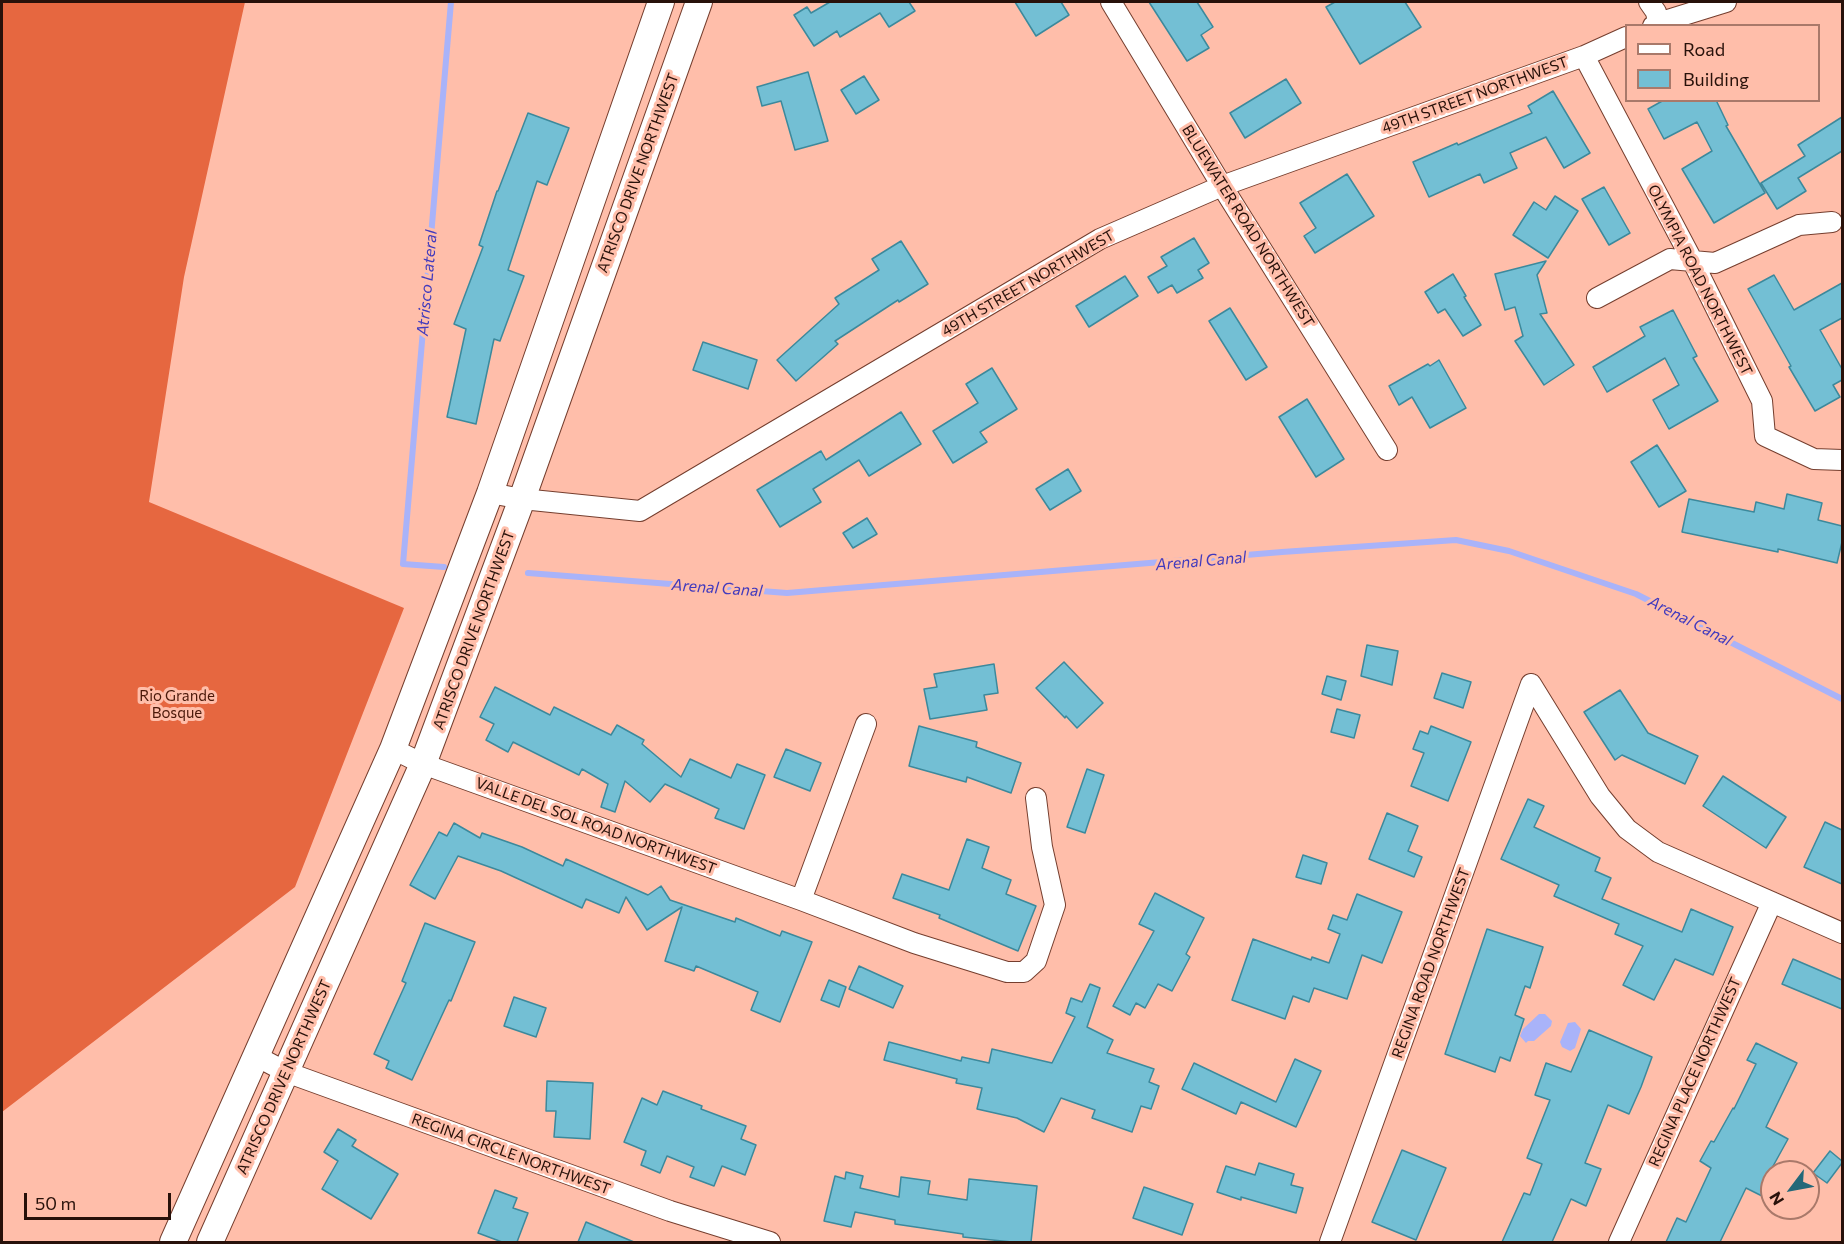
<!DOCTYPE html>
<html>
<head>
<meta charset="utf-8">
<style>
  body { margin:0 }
  #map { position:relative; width:1844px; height:1244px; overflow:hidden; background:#ffbeaa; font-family:Commissioner,sans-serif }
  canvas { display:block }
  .frame { position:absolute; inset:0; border:3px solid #28110a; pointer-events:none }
  .legend { position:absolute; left:1625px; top:24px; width:195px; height:78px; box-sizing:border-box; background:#ffbeaa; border:2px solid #a9796a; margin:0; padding:8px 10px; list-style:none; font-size:18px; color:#28110a }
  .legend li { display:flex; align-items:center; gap:12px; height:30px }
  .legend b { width:30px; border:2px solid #a9796a }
  .north { position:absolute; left:1760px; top:1160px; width:60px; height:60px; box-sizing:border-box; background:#ffbeaa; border:2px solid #a9796a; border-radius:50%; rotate:238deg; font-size:16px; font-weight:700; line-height:24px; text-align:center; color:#28110a }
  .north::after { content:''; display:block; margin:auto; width:21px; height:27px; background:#236879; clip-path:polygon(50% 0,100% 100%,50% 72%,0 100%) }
  .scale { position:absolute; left:24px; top:1193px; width:147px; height:27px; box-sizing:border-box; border:3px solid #28110a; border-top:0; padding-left:8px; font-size:18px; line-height:21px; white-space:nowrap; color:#28110a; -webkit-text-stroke:4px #ffbeaa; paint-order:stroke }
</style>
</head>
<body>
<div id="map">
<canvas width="1844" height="1244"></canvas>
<div class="frame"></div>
<ul class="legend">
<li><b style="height:8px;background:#fff"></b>Road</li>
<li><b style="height:16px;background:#73bfd4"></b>Building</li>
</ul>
<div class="north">N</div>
<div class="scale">50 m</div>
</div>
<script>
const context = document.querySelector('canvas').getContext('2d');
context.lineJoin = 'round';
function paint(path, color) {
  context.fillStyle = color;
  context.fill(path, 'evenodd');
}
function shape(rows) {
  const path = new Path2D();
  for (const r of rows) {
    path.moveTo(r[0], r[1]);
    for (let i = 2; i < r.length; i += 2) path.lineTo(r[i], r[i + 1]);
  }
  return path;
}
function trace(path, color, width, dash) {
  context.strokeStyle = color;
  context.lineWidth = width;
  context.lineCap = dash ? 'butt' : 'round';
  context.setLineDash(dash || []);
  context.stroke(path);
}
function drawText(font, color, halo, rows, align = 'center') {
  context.font = font + ' Commissioner,sans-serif';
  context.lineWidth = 6;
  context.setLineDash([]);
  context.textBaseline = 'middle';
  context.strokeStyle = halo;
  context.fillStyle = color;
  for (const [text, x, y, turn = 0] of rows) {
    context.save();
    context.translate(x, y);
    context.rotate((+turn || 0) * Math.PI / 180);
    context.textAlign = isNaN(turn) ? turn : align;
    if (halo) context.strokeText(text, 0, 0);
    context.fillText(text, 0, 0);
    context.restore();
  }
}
paint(shape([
  [2,2,245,2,184,277,149,502,404,608,295,887,2,1112]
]), '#e66740');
paint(shape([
  [1539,1014,1545,1014,1552,1021,1551,1026,1534,1041,1528,1041,1526,1043,1520,1036,1523,1029],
  [1575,1022,1581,1029,1575,1048,1570,1051,1562,1047,1560,1042,1568,1023]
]), '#a9b3f9');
trace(shape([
  [444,567,403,564,451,2],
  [528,573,787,593,1282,552,1456,540,1509,551,1636,594,1842,699]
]), '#a9b3f9', 6);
const building = shape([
  [830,2,909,2,915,11,889,27,880,13,840,37,837,31,814,46,794,15,807,7,811,13,830,2],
  [1015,2,1061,2,1069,15,1036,36,1015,2],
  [1149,2,1197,2,1213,27,1201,35,1209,48,1187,61,1149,2],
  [1335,2,1405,2,1421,27,1360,64,1326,7,1335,2],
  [808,72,828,141,795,150,781,101,762,106,757,87,808,72],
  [864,76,879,100,856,114,841,90,864,76],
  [1286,79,1301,103,1245,138,1230,113,1286,79],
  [1553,91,1590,153,1564,168,1546,137,1510,153,1517,168,1484,183,1480,174,1429,197,1413,162,1457,143,1458,145,1532,113,1528,106,1553,91],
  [1664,100,1716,100,1728,125,1726,126,1765,193,1714,223,1682,169,1712,151,1697,122,1664,139,1648,109,1664,100],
  [528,113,569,128,547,185,537,181,508,270,524,276,500,341,494,339,476,424,447,417,466,329,454,324,483,247,479,245,497,191,498,191,528,113],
  [1842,117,1842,151,1798,178,1806,191,1777,209,1761,183,1805,156,1798,145,1842,117],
  [1347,174,1374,216,1315,253,1304,236,1316,228,1300,203,1347,174],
  [1604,187,1630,233,1609,245,1582,199,1604,187],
  [1555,196,1578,211,1548,258,1513,235,1534,202,1546,210,1555,196],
  [1194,238,1209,263,1198,270,1203,278,1177,293,1172,285,1158,293,1148,277,1167,266,1161,257,1194,238],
  [901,241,928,284,899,302,898,300,835,341,838,344,796,381,777,360,839,304,835,298,879,270,872,259,901,241],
  [1546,261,1537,275,1547,313,1540,314,1574,365,1544,385,1515,341,1523,336,1515,307,1505,310,1495,274,1546,261],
  [1453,274,1466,296,1464,297,1481,325,1463,336,1445,309,1438,313,1425,292,1453,274],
  [1774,275,1794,310,1842,283,1842,318,1820,330,1842,369,1842,380,1833,385,1840,397,1815,411,1789,367,1791,366,1748,289,1774,275],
  [1125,276,1138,296,1089,327,1076,306,1125,276],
  [1230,308,1267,367,1246,380,1209,321,1230,308],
  [1673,310,1697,356,1693,358,1718,401,1669,429,1653,400,1679,385,1665,358,1607,392,1593,367,1645,336,1640,327,1673,310],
  [703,342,757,360,748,389,693,370,703,342],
  [1439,360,1466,408,1430,428,1412,397,1399,405,1389,386,1428,364,1430,366,1439,360],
  [992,368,1017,409,980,432,987,442,953,463,933,431,978,403,966,384,992,368],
  [1307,399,1344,459,1316,477,1279,417,1307,399],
  [901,412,921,444,869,476,859,460,813,489,821,502,780,527,757,490,821,451,826,460,901,412],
  [1657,445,1686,491,1659,507,1631,462,1657,445],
  [1068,469,1081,491,1050,510,1036,489,1068,469],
  [1787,494,1822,503,1818,520,1842,526,1842,542,1837,563,1778,549,1778,552,1682,532,1689,499,1754,512,1756,502,1784,509,1787,494],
  [867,518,877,534,853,548,843,533,867,518],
  [1367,645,1398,651,1392,685,1361,676,1367,645],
  [1064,662,1103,703,1077,728,1066,716,1065,718,1036,688,1064,662],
  [994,664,998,693,984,695,987,710,930,719,924,689,937,687,934,674,994,664],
  [1442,673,1471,682,1463,708,1434,698,1442,673],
  [1327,676,1346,681,1341,700,1322,694,1327,676],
  [495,687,550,715,554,707,611,735,617,725,644,740,642,744,681,777,690,759,731,778,737,764,765,775,744,829,715,818,719,809,665,784,650,802,625,781,615,812,601,807,608,784,582,769,579,775,513,742,508,752,486,740,494,724,480,717,495,687],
  [1620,690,1648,733,1698,756,1685,784,1622,755,1615,760,1584,712,1620,690],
  [1337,709,1360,715,1354,738,1331,732,1337,709],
  [919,726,977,742,976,747,1021,763,1011,793,967,777,966,782,909,766,919,726],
  [1431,726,1471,742,1448,801,1411,786,1424,753,1413,749,1420,731,1428,734,1431,726],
  [786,749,821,763,810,791,774,777,786,749],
  [1087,769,1104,775,1085,833,1067,827,1087,769],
  [1723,776,1786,817,1766,848,1703,806,1723,776],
  [1528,799,1544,806,1534,827,1600,858,1595,871,1611,878,1602,899,1682,932,1691,909,1733,927,1713,975,1675,959,1654,1000,1623,985,1643,946,1615,934,1619,924,1554,896,1559,885,1501,859,1528,799],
  [1387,813,1418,826,1408,851,1422,857,1414,877,1369,859,1387,813],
  [1825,822,1842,830,1842,884,1804,867,1825,822],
  [454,823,480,838,482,833,522,847,563,866,566,859,648,895,661,886,670,900,735,922,736,918,780,936,782,931,812,942,780,1022,751,1010,758,992,696,966,694,971,665,961,682,907,647,930,626,897,619,913,586,899,582,908,501,871,458,856,435,899,410,885,439,832,447,836,454,823],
  [967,839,989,847,982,868,1011,880,1006,894,1036,906,1018,951,939,918,940,915,893,898,902,874,949,890,967,839],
  [1303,855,1327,863,1321,884,1296,877,1303,855],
  [1155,893,1204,918,1186,954,1190,957,1172,991,1158,984,1145,1008,1136,1003,1130,1015,1113,1006,1154,931,1139,924,1155,893],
  [1357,894,1402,912,1382,963,1362,955,1347,999,1314,988,1309,1002,1293,996,1285,1019,1232,1000,1253,939,1311,960,1312,957,1329,963,1340,934,1328,929,1333,915,1347,920,1357,894],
  [425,923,475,942,451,1001,449,1000,412,1080,386,1068,389,1061,374,1054,406,983,402,981,425,923],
  [1487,929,1543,947,1530,988,1525,986,1515,1015,1524,1019,1510,1061,1500,1057,1495,1072,1445,1054,1487,929],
  [1793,959,1842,980,1842,1009,1782,984,1793,959],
  [859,966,903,986,893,1008,849,989,859,966],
  [829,980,846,987,839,1007,821,1000,829,980],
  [1090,984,1100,988,1087,1027,1113,1040,1107,1053,1154,1069,1149,1082,1159,1086,1151,1109,1141,1106,1132,1132,1092,1118,1095,1110,1061,1098,1044,1132,1017,1118,977,1109,982,1088,956,1083,957,1079,884,1060,889,1042,961,1061,962,1057,989,1063,992,1049,1052,1063,1075,1017,1066,1013,1071,998,1082,1002,1090,984],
  [514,997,546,1008,536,1037,504,1026,514,997],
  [1589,1030,1652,1057,1641,1087,1629,1114,1608,1105,1585,1163,1601,1169,1586,1206,1571,1199,1552,1242,1502,1242,1524,1193,1530,1195,1542,1164,1527,1158,1550,1100,1535,1095,1546,1063,1571,1072,1589,1030],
  [1756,1043,1797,1063,1766,1127,1788,1139,1772,1168,1772,1201,1746,1188,1720,1242,1666,1242,1677,1218,1686,1222,1711,1168,1700,1161,1711,1141,1714,1142,1733,1108,1734,1109,1756,1064,1747,1060,1756,1043],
  [1295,1059,1321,1071,1296,1127,1241,1102,1236,1114,1182,1089,1194,1063,1276,1102,1295,1059],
  [547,1081,593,1083,590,1139,554,1137,556,1111,546,1111,547,1081],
  [663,1091,702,1106,701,1109,746,1126,741,1139,756,1145,745,1175,722,1166,714,1186,690,1177,694,1167,667,1156,660,1173,641,1165,646,1151,624,1142,642,1098,657,1105,663,1091],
  [338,1129,356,1140,352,1146,398,1174,371,1219,322,1189,338,1161,324,1152,338,1129],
  [1402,1150,1446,1168,1416,1240,1372,1222,1402,1150],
  [1830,1151,1842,1161,1842,1163,1827,1183,1813,1173,1830,1151],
  [1259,1163,1294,1174,1291,1185,1303,1188,1296,1213,1241,1197,1241,1200,1217,1192,1226,1166,1255,1175,1259,1163],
  [846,1172,863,1176,860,1188,899,1197,901,1177,930,1181,928,1194,967,1200,969,1179,1037,1186,1031,1242,1012,1242,963,1237,963,1234,895,1224,895,1220,855,1212,851,1227,824,1221,835,1176,845,1179,846,1172],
  [1144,1187,1193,1204,1182,1235,1133,1218,1144,1187],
  [495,1190,517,1198,513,1208,528,1213,517,1242,502,1242,478,1233,495,1190],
  [586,1222,634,1242,578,1242,586,1222]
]);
paint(building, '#73bfd4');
trace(building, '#3c899c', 1.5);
const minor = shape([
  [1111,2,1222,186,1387,450],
  [1649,2,1656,12,1658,23,1653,26],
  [1658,23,1726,2],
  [1584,56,1692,260,1762,401,1765,436,1814,459,1842,460],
  [1597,298,1670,259,1715,263,1799,225,1832,222],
  [490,493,522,499,640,511,1100,239,1222,186,1584,56,1626,37],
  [1531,684,1600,796,1627,829,1658,852,1842,933],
  [393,749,423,764,801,900,914,943,1007,972,1024,972,1036,961,1055,905,1042,847,1036,798],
  [801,900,866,724],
  [256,1056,286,1072,670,1211,770,1242],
  [1330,1242,1531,684],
  [1619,1242,1772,902]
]);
const major = shape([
  [173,1242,393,749,490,493,661,2],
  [210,1242,423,764,522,499,699,2]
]);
trace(minor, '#753e2e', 22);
trace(major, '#753e2e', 28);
trace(minor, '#fff', 20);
trace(major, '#fff', 26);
drawText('15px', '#28110a', '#ffbeaa', [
  ["49TH STREET NORTHWEST",1475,95,-20],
  ["ATRISCO DRIVE NORTHWEST",638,173,-70],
  ["BLUEWATER ROAD NORTHWEST",1248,226,58],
  ["OLYMPIA ROAD NORTHWEST",1700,280,63],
  ["49TH STREET NORTHWEST",1028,283,-30],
  ["ATRISCO DRIVE NORTHWEST",474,630,-70],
  ["VALLE DEL SOL ROAD NORTHWEST",596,826,20],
  ["REGINA ROAD NORTHWEST",1431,963,-70],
  ["REGINA PLACE NORTHWEST",1695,1072,-66],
  ["ATRISCO DRIVE NORTHWEST",284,1077,-66],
  ["REGINA CIRCLE NORTHWEST",511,1154,20]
]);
drawText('15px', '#4a1809', '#ffbeaa', [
  ["Rio Grande",177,696],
  ["Bosque",177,713]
]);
drawText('italic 16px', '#413abd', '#ffbeaa', [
  ["Atrisco Lateral",427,283,-85],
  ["Arenal Canal",1201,561,-5],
  ["Arenal Canal",717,588,4],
  ["Arenal Canal",1690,621,27]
]);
</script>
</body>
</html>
